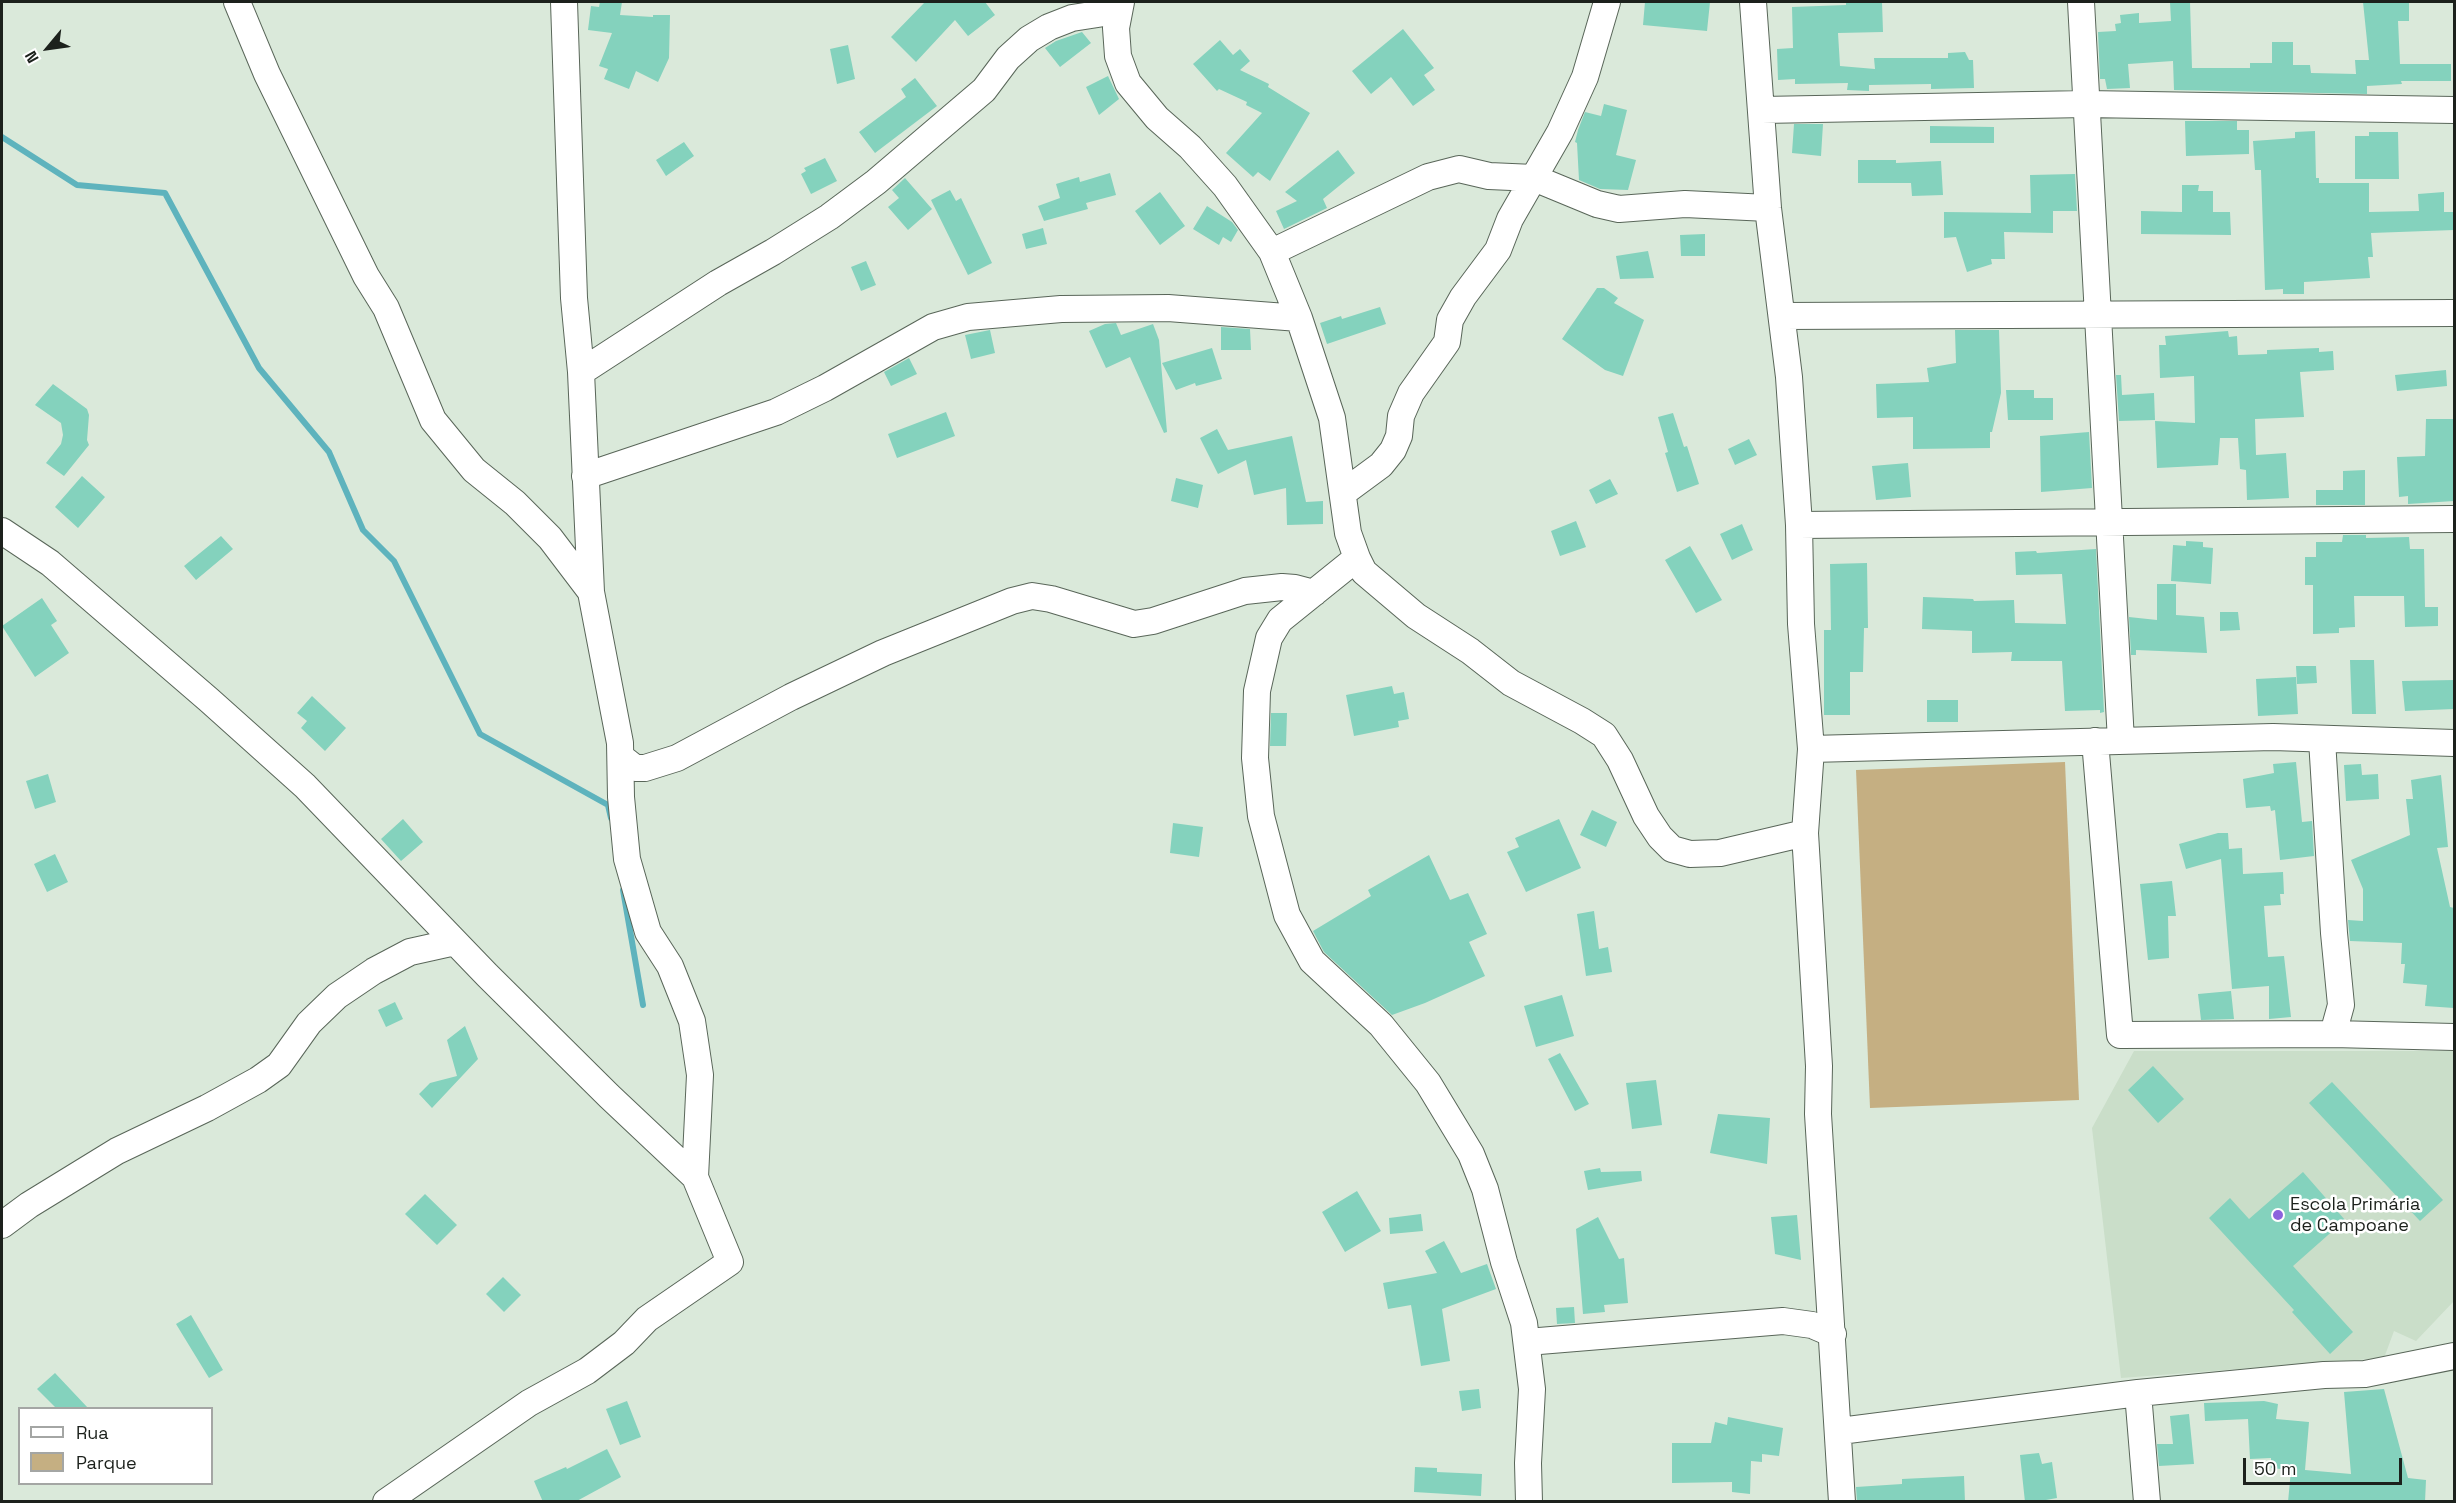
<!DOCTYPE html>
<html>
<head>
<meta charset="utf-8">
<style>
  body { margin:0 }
  #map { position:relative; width:2456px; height:1503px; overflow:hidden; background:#dae9da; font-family:"Space Grotesk",sans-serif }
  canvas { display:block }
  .frame { position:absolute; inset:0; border:3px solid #1c211c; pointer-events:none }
  .legend { position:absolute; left:18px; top:1407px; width:195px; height:78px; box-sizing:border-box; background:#fff; border:2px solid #a4a6a4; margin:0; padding:8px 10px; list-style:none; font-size:18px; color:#1c211c }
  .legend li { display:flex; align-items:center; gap:12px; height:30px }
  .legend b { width:30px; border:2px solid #a4a6a4 }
  .north { position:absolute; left:18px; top:18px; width:60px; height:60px; -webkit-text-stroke:4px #fff; paint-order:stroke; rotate:241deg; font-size:16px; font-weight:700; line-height:24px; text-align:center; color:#1c211c }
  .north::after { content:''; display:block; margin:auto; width:21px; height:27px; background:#1c211c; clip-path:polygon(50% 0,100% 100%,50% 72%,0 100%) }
  .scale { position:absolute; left:2243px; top:1458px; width:159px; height:27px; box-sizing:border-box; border:3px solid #1c211c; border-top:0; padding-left:8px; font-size:18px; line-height:21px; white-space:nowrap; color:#1c211c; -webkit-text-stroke:4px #fff; paint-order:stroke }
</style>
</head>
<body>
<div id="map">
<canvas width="2456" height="1503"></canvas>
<div class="frame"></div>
<ul class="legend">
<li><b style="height:8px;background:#fff"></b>Rua</li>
<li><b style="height:16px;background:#c5af82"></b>Parque</li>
</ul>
<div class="north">N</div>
<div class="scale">50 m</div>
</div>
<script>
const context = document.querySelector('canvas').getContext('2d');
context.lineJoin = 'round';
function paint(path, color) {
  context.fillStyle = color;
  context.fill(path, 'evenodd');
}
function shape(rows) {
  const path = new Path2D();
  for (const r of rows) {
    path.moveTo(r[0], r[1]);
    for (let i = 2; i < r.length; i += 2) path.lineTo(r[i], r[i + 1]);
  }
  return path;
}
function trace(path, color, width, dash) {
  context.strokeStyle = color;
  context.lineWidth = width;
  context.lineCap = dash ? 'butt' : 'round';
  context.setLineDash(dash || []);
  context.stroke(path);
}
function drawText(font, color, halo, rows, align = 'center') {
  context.font = font + ' "Space Grotesk",sans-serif';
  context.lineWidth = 5;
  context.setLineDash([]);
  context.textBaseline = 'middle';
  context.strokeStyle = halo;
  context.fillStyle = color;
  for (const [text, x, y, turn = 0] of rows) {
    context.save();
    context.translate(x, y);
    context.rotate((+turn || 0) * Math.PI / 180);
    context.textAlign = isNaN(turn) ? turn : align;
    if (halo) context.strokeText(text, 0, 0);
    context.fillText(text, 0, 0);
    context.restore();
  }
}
paint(shape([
  [2134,1051,2454,1051,2454,1301,2416,1341,2394,1331,2384,1358,2121,1378,2092,1128]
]), '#cadec9');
paint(shape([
  [2065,762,2079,1100,1870,1108,1856,770]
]), '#c5af82');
trace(shape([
  [2,137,77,185,165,193,259,368,329,452,363,530,394,561,480,734,608,805,611,818],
  [623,890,643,1005]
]), '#5eb3bd', 6);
paint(shape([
  [600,2,622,2,620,15,653,17,653,15,670,15,669,58,658,82,636,71,629,89,604,79,608,69,599,66,612,33,588,30,591,6,599,7],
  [925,2,985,2,995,15,968,36,955,20,916,62,891,37],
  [1645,2,1710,2,1707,31,1643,25],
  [1846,2,1882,2,1883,32,1838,33,1840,66,1875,69,1874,58,1948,58,1948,53,1965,52,1969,60,1973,60,1974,88,1931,89,1931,84,1869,85,1869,91,1847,90,1848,83,1795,84,1795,79,1778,80,1777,49,1793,48,1792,7,1846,5],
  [2170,2,2190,2,2192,68,2250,68,2250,63,2272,63,2272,42,2293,42,2293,65,2310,65,2311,73,2356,74,2355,60,2369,60,2363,2,2409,2,2409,21,2398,21,2400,64,2451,64,2451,81,2401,81,2402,84,2367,86,2367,94,2174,90,2173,61,2128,64,2130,88,2107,89,2105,79,2100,79,2098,32,2116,31,2115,24,2121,23,2120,15,2139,13,2139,23,2171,21],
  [1403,29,1434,68,1424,75,1435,90,1413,106,1391,77,1371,94,1352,71],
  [1082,32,1091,43,1060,67,1045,48,1056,41],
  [1220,40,1233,55,1240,49,1250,61,1240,70,1269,84,1268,87,1310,113,1270,181,1258,172,1253,177,1226,153,1262,113,1246,105,1247,102,1219,89,1217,91,1193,64],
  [848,45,855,79,837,84,830,49],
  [1108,76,1119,99,1099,115,1086,87],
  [915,78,937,106,875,153,859,132,906,97,901,89],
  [1604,104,1627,110,1616,155,1636,160,1628,190,1600,189,1579,180,1577,143,1575,142,1578,130,1585,112,1601,116],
  [2185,121,2237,121,2237,130,2249,130,2249,154,2186,156],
  [1794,124,1823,124,1821,156,1792,153],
  [1930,126,1994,127,1994,143,1930,143],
  [2315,131,2316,178,2319,178,2319,183,2369,183,2369,212,2419,211,2418,194,2444,192,2444,212,2454,212,2454,230,2371,233,2373,257,2368,257,2370,278,2304,282,2304,294,2283,294,2283,289,2265,290,2261,170,2255,170,2253,141,2295,138,2295,132],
  [2369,132,2398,132,2399,179,2355,179,2355,136,2369,136],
  [684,142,694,156,666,176,656,160],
  [1338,150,1355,173,1323,199,1327,208,1284,229,1276,211,1297,201,1285,192],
  [825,158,837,181,811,194,801,174,806,171,804,168],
  [1858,160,1896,160,1896,163,1941,161,1943,195,1912,196,1911,183,1858,183],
  [1110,173,1116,195,1086,203,1088,209,1044,221,1038,206,1060,198,1056,184,1079,177,1080,182],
  [2075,174,2077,211,2053,211,2053,233,2004,232,2005,259,1991,259,1992,264,1967,272,1956,237,1944,238,1944,212,2031,213,2030,175],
  [905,178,932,209,908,230,888,207,899,198,892,190],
  [2182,185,2199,185,2198,191,2213,191,2213,212,2230,212,2231,235,2141,234,2141,211,2182,212],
  [950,190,956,201,961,198,992,263,968,275,931,200],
  [1160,192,1185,226,1160,245,1135,211],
  [1207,206,1232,222,1238,230,1231,242,1223,237,1219,245,1193,229],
  [1043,228,1047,244,1026,249,1022,234],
  [1705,234,1705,256,1681,256,1680,235],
  [1648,251,1654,278,1620,279,1616,256],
  [866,261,876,285,861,291,851,267],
  [1597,288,1604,288,1618,298,1614,303,1644,320,1623,376,1605,370,1562,339],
  [1380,307,1386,324,1327,344,1320,323,1341,316,1342,319],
  [1116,323,1121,335,1153,324,1159,340,1167,432,1164,433,1130,357,1106,368,1089,331,1105,324],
  [1221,327,1250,329,1251,350,1221,350],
  [990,330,995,353,971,359,965,335],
  [1955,330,1999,330,2001,393,1992,432,1990,432,1990,448,1913,449,1913,417,1877,418,1876,384,1929,382,1927,368,1956,363],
  [2228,331,2229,337,2237,336,2238,355,2267,354,2267,350,2319,348,2319,352,2333,351,2334,370,2300,372,2304,417,2255,419,2256,455,2286,453,2289,498,2247,500,2246,470,2240,469,2238,438,2220,438,2218,465,2157,468,2155,421,2195,423,2194,376,2160,378,2159,345,2166,345,2165,336],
  [1212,348,1222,379,1196,386,1195,383,1176,390,1162,363],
  [909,358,917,374,891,386,884,372],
  [2446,370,2447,386,2397,391,2395,375],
  [2116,375,2121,375,2122,395,2154,393,2155,420,2119,421],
  [53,384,87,409,89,415,87,440,89,445,64,476,46,463,61,444,63,435,61,423,35,405],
  [2006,390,2034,390,2034,398,2053,398,2053,420,2008,420],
  [946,412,955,436,897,458,888,434],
  [1673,413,1684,447,1687,446,1699,484,1677,492,1665,453,1668,452,1658,417],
  [2426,419,2454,419,2454,501,2408,504,2408,496,2399,497,2397,457,2425,456],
  [1217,429,1228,450,1292,436,1306,502,1323,501,1323,524,1287,525,1286,488,1254,495,1246,460,1218,474,1200,438],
  [2089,432,2092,488,2041,492,2040,436],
  [1749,439,1757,455,1735,465,1728,449],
  [1908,463,1911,497,1876,500,1872,466],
  [2365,470,2365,505,2316,505,2316,490,2343,490,2343,471],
  [82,476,105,497,78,528,55,507],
  [1176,478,1203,485,1198,508,1171,501],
  [1610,479,1618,494,1596,504,1589,490],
  [1576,521,1586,547,1560,556,1551,531],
  [1742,524,1753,550,1732,560,1720,534],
  [2343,535,2366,535,2366,538,2409,537,2410,549,2424,549,2425,607,2438,607,2438,626,2405,627,2404,596,2354,596,2355,627,2339,628,2339,633,2313,634,2313,585,2305,585,2305,557,2316,557,2316,542,2342,542],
  [221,536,233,549,196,580,184,566],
  [2186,541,2203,542,2203,547,2213,548,2211,584,2171,581,2173,545,2186,546],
  [1690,546,1722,600,1696,613,1665,560],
  [2096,549,2104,712,2100,713,2100,710,2065,711,2062,661,2011,661,2012,652,1972,653,1972,631,1922,629,1923,597,1973,599,1974,601,2014,600,2015,623,2066,624,2062,574,2016,575,2015,552,2036,551,2037,553],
  [1867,563,1868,628,1864,628,1863,672,1850,672,1850,715,1824,715,1824,630,1831,630,1830,564],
  [2157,584,2176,584,2176,615,2204,617,2207,653,2136,650,2136,655,2131,655,2129,617,2157,620],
  [42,598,57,621,51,625,69,653,35,677,2,626],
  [2220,612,2238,612,2240,630,2220,631],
  [2350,660,2374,660,2376,714,2352,714],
  [2296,666,2316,666,2317,683,2297,684],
  [2296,677,2298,714,2258,716,2256,679],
  [2454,680,2454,709,2405,711,2402,681],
  [1392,686,1394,694,1404,692,1409,719,1398,721,1399,727,1354,736,1346,695],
  [312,696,346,728,325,751,301,728,307,721,297,713],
  [1927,700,1958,700,1958,722,1927,722],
  [1271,713,1287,713,1286,746,1270,746],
  [2296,762,2302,822,2312,821,2314,856,2280,860,2275,810,2271,811,2270,806,2246,808,2243,779,2274,773,2273,764],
  [2361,764,2362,775,2378,774,2379,799,2346,801,2344,765],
  [48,774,56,802,35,809,26,781],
  [2441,775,2448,847,2437,848,2450,907,2454,908,2454,1008,2425,1006,2427,985,2403,983,2405,964,2401,964,2402,943,2350,941,2348,920,2363,921,2363,889,2351,860,2410,835,2406,799,2413,799,2411,780],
  [1592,810,1617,822,1606,847,1580,835],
  [403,819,423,842,401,861,381,839],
  [1559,819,1581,868,1526,892,1507,852,1519,847,1515,838],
  [1173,823,1203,827,1199,857,1170,853],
  [2218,833,2228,833,2229,849,2242,848,2243,874,2283,872,2284,894,2280,894,2281,905,2264,906,2268,957,2284,956,2291,1017,2269,1019,2269,986,2232,989,2221,859,2186,869,2179,844],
  [55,854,68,882,47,892,34,864],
  [1429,855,1450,900,1468,893,1487,934,1469,942,1485,976,1425,1003,1392,1015,1324,952,1313,931,1371,896,1368,890],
  [2172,881,2176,916,2168,916,2169,958,2148,960,2140,884],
  [1594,911,1599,949,1608,947,1612,972,1586,976,1577,914],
  [2231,991,2234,1019,2201,1020,2198,994],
  [1562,995,1574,1036,1536,1047,1524,1006],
  [395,1002,403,1019,386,1027,378,1010],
  [465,1026,478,1059,432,1108,419,1094,430,1083,457,1076,447,1040],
  [1560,1053,1589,1104,1575,1111,1548,1059],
  [2153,1066,2184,1099,2158,1123,2128,1090],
  [1656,1080,1662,1125,1632,1129,1626,1083],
  [2332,1082,2443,1200,2420,1221,2309,1103],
  [1718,1114,1770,1118,1767,1164,1710,1153],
  [1600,1168,1601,1172,1641,1171,1642,1181,1588,1190,1584,1171],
  [2303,1172,2345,1220,2293,1266,2353,1332,2330,1354,2292,1312,2294,1310,2209,1218,2230,1198,2249,1219],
  [1357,1191,1381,1231,1345,1252,1322,1212],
  [425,1194,457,1225,437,1245,405,1214],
  [1421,1214,1423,1231,1390,1234,1389,1218],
  [1797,1215,1801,1260,1775,1254,1771,1217],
  [1598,1217,1619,1259,1624,1258,1628,1303,1604,1305,1605,1312,1583,1314,1576,1229],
  [1444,1241,1461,1273,1487,1264,1496,1289,1442,1309,1450,1361,1421,1366,1411,1305,1388,1309,1383,1283,1437,1273,1425,1251],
  [503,1277,521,1295,504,1312,486,1294],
  [1574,1307,1575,1323,1557,1324,1556,1308],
  [191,1315,223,1370,209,1378,176,1324],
  [55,1373,88,1408,56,1408,37,1389],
  [1479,1389,1481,1408,1462,1411,1459,1391],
  [2384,1389,2408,1478,2426,1480,2425,1502,2288,1502,2291,1470,2271,1468,2271,1458,2250,1459,2248,1419,2205,1421,2204,1403,2264,1401,2278,1404,2276,1419,2309,1422,2305,1470,2351,1474,2344,1392],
  [627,1401,641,1437,620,1445,606,1409],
  [2189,1414,2194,1464,2159,1466,2157,1444,2173,1444,2170,1416],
  [1728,1417,1783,1428,1779,1456,1762,1454,1762,1462,1751,1461,1750,1494,1732,1492,1732,1482,1672,1483,1672,1443,1711,1443,1715,1422,1727,1425],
  [607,1449,621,1477,575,1502,543,1502,534,1481,566,1467,567,1469],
  [2039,1453,2042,1464,2052,1462,2057,1498,2046,1500,2046,1502,2025,1502,2020,1455],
  [1415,1467,1437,1468,1437,1472,1482,1474,1481,1496,1414,1492],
  [1964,1476,1965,1502,1857,1502,1856,1487,1902,1484,1902,1479]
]), '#84d2bd');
const minor = shape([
  [237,2,267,74,366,276,386,308,433,420,474,470,515,503,550,538,591,592],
  [1121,2,1116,28,1118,56,1128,83,1157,118,1190,147,1225,186,1272,252,1299,318,1332,418,1348,533,1357,558,1364,572,1416,616,1470,651,1511,683,1582,721,1604,735,1620,760,1646,816,1660,837,1672,849,1690,854,1720,853,1805,833],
  [1753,2,1768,208,1789,377,1799,525,1801,624,1811,749,1805,833,1819,1066,1818,1114,1842,1502],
  [2081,2,2121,741],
  [1762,110,2086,104,2454,110],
  [1272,252,1428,177,1459,169,1489,176,1534,178,1597,204,1619,209,1685,204,1768,208],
  [1782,316,2454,313],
  [581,372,718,283,773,252,829,217,876,182,984,90,1008,58,1029,39,1049,27,1072,18,1117,11],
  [585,476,776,412,825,388,933,327,968,317,1061,309,1168,308,1299,318],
  [1343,493,1381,465,1393,450,1399,436,1401,416,1411,393,1447,342,1450,320,1463,297,1498,250,1510,219,1560,132,1585,77,1607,2],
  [1799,525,2454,519],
  [2,531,50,563,209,700,305,786,487,975,609,1096,695,1177],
  [1357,558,1280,620,1269,638,1257,691,1255,758,1261,816,1287,915,1312,961,1381,1025,1428,1083,1471,1154,1485,1189,1504,1262,1524,1323,1532,1389,1528,1463,1529,1502],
  [2322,740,2334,933,2341,1005,2333,1034],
  [2095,741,2120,1035,2333,1034,2454,1037],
  [1811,749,2273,737,2454,743],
  [621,757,635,768,645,768,677,758,791,697,883,653,1012,601,1032,596,1051,599,1134,624,1153,621,1245,591,1282,587,1295,588,1314,593],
  [2,1225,29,1205,117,1151,207,1108,258,1080,279,1065,309,1023,337,996,374,971,410,952,455,942],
  [1527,1342,1783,1321,1812,1325,1833,1334],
  [2138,1393,2147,1502],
  [1840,1431,2138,1393,2324,1375,2365,1374,2454,1356],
  [386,1502,529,1403,587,1371,624,1343,647,1319,730,1262,695,1177,700,1075,692,1021,670,966,648,932,627,859,621,797,620,743,591,592,581,372,574,298,564,2]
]);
trace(minor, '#596659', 28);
trace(minor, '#fff', 26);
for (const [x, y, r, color] of [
  [2278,1215,6,"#8c63dd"]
]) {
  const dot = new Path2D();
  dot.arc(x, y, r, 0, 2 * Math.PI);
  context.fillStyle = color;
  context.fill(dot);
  trace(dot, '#fff', 2);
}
drawText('18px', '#1c211c', '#fff', [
  ["Escola Primária",2290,1205],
  ["de Campoane",2290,1226]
], 'left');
</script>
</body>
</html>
